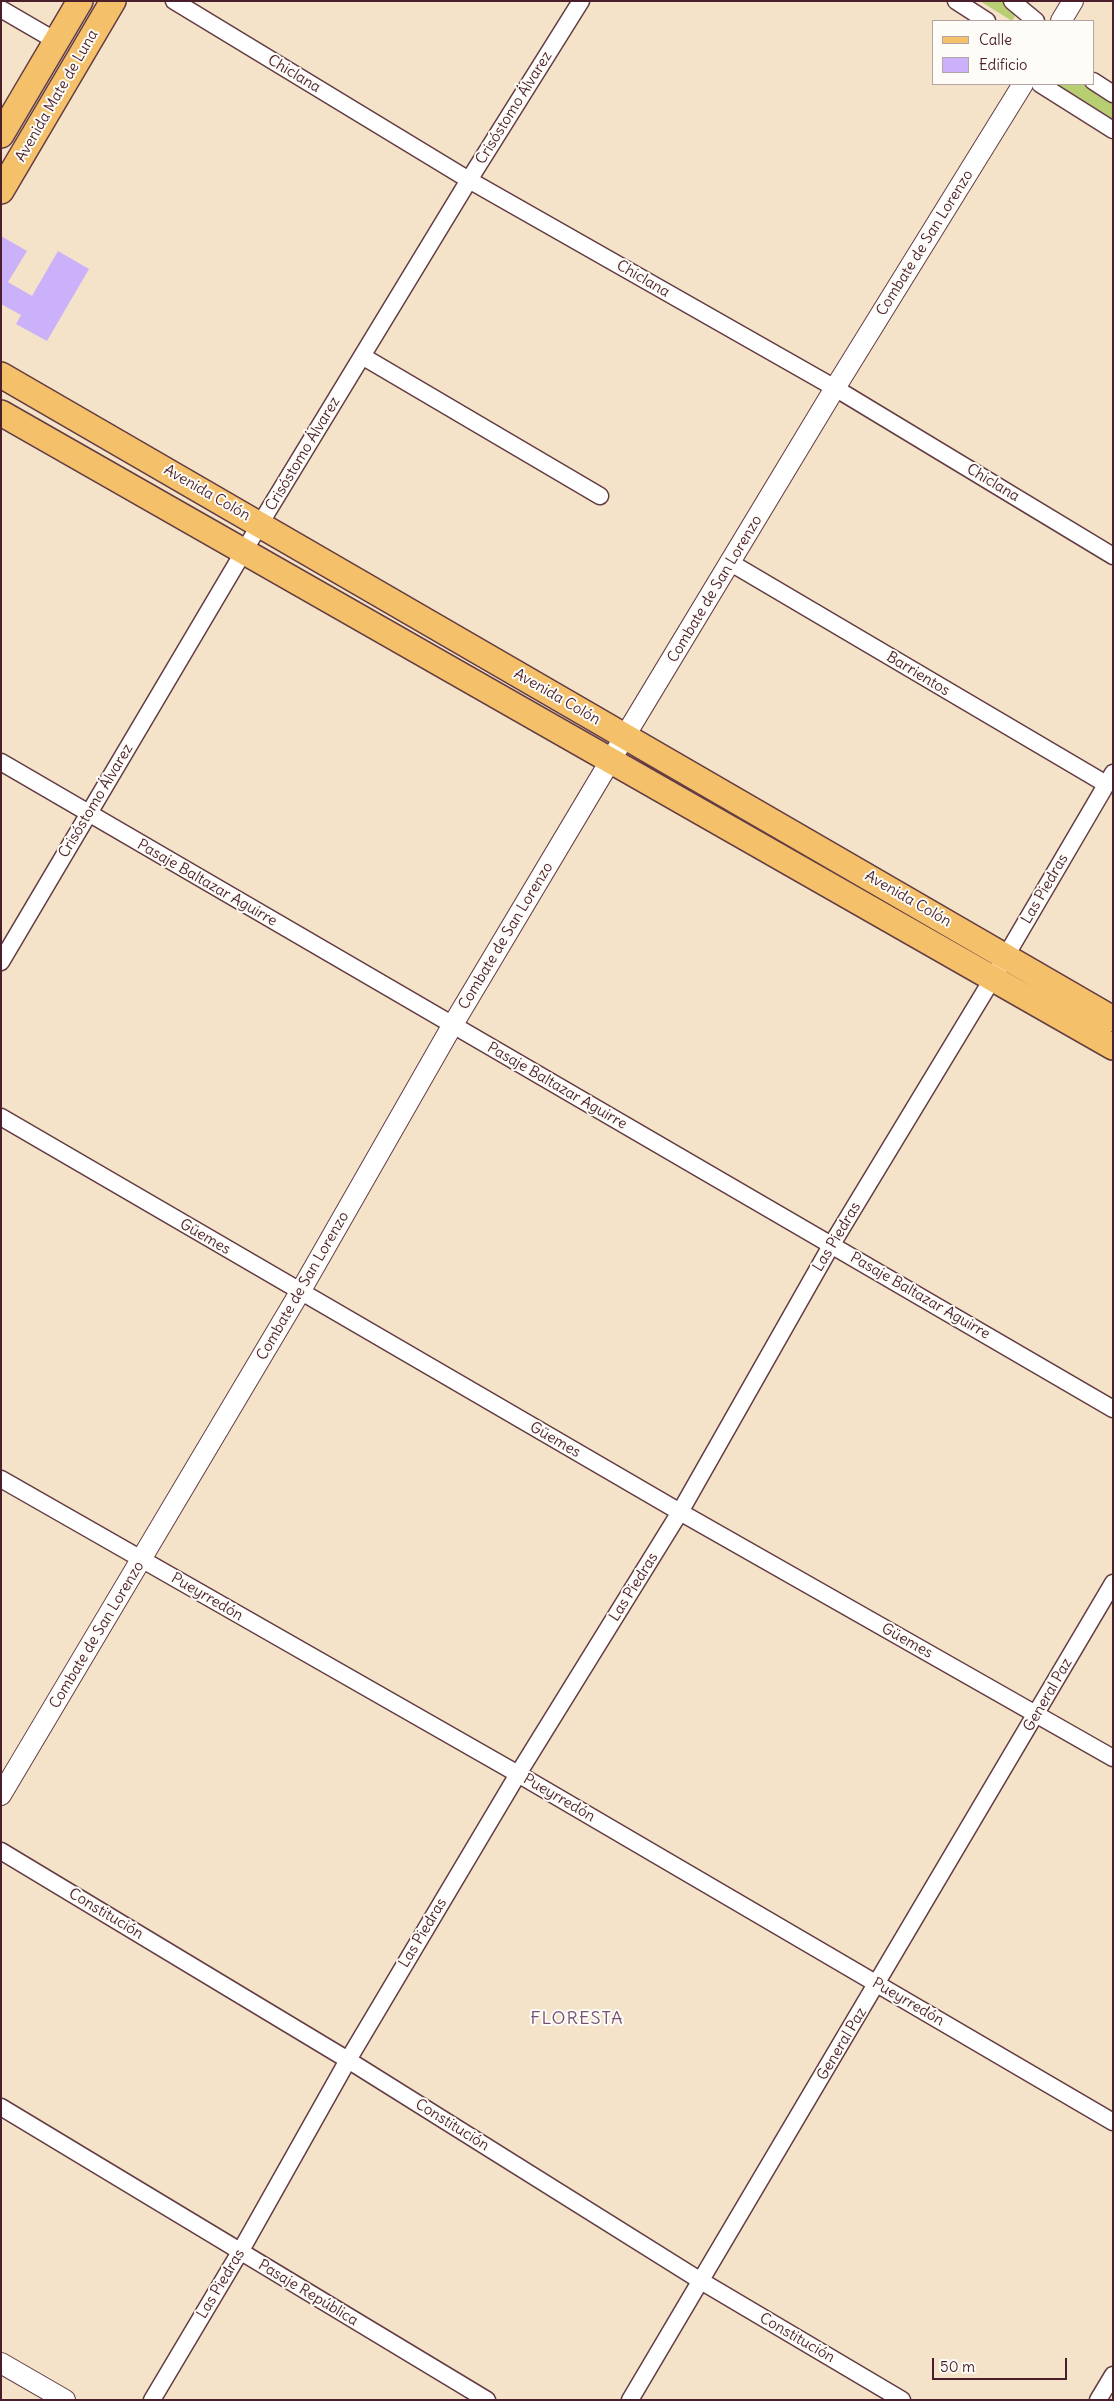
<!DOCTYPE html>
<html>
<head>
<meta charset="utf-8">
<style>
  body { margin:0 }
  #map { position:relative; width:1114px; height:2401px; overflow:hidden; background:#f4e3c9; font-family:Delius,sans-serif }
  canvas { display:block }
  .frame { position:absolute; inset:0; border:2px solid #4a1f2b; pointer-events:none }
  .legend { position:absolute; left:932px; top:20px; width:162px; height:65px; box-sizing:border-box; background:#fdfcf7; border:1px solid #b5a4a5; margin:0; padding:6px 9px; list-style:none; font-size:15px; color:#4a1f2b }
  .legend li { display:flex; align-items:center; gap:10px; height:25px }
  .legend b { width:25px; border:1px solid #b5a4a5 }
  .scale { position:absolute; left:932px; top:2358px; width:135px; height:22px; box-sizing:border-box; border:2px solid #4a1f2b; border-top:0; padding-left:6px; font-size:15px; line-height:18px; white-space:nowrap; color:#4a1f2b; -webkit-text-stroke:4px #fdfcf7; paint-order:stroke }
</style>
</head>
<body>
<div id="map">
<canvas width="1114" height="2401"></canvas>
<div class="frame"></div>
<ul class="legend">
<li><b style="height:6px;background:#f4c16a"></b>Calle</li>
<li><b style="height:14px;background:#cbb0fa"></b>Edificio</li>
</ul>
<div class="scale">50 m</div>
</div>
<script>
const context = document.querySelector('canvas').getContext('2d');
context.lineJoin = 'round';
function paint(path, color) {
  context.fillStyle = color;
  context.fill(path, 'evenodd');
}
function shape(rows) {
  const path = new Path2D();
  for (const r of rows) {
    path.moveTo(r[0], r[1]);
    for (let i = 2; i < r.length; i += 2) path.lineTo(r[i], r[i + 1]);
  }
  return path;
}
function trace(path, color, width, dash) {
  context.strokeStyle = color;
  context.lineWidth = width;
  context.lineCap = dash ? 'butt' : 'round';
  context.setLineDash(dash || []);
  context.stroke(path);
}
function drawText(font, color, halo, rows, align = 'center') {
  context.font = font + ' Delius,sans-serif';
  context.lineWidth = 4;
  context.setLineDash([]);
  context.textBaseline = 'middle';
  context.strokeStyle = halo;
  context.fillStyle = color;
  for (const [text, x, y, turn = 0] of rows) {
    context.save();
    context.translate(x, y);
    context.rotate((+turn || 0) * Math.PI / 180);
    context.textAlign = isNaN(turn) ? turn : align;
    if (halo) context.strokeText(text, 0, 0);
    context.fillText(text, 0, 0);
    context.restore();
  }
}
paint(shape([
  [980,1,1006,1,1019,9,1012,21],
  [1057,84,1083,84,1113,103,1113,119]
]), '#b7ce73');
paint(shape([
  [1,236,27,251,8,282,32,296,58,251,89,269,47,341,16,324,21,315,1,304]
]), '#cbb0fa');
const minor = shape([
  [174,1,469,180,835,388,1113,556],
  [956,1,987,21],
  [1012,1,1036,21],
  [1,9,56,41],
  [1093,81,1113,94],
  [1040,84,1113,130],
  [362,356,600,496],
  [731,563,1106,784],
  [1,762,1113,1409],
  [1,962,260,524,469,180,581,1],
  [1,1117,680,1512,1113,1758],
  [1,1479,518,1774,1113,2122],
  [1,1851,348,2060,701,2281,902,2400],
  [1,2107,487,2400],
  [152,2400,240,2252,348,2060,518,1774,680,1512,832,1244,993,978,1113,773],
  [630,2400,1113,1583],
  [1098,2400,1113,2375]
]);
const tertiary = shape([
  [1061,21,1073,1],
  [1,1795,300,1292,452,1026,625,736,835,388,1023,84],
  [1,2363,65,2400]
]);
const primary = shape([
  [1,135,80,1],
  [1,191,113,1],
  [1,375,1113,1019],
  [1,413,1113,1047]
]);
trace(minor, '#643c43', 19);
trace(tertiary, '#643c43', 22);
trace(primary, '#643c43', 28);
trace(minor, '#fff', 16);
trace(tertiary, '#fff', 20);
trace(primary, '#f4c16a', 25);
drawText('15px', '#4a1f2b', '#fdfcf7', [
  ["Chiclana",294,74,31],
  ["Avenida Mate de Luna",57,96,-60],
  ["Crisóstomo Álvarez",514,108,-58],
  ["Combate de San Lorenzo",925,243,-58],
  ["Chiclana",643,279,30],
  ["Crisóstomo Álvarez",303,454,-59],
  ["Chiclana",993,483,31],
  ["Avenida Colón",207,493,30],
  ["Combate de San Lorenzo",715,589,-59],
  ["Barrientos",918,674,31],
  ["Avenida Colón",557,697,30],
  ["Crisóstomo Álvarez",96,801,-59],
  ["Pasaje Baltazar Aguirre",207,883,30],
  ["Las Piedras",1045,889,-60],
  ["Avenida Colón",908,899,30],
  ["Combate de San Lorenzo",506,936,-59],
  ["Pasaje Baltazar Aguirre",557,1086,30],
  ["Güemes",205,1237,30],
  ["Las Piedras",837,1237,-59],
  ["Combate de San Lorenzo",303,1286,-60],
  ["Pasaje Baltazar Aguirre",920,1296,30],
  ["Güemes",555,1440,30],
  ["Las Piedras",634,1587,-58],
  ["Pueyrredón",207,1597,30],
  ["Combate de San Lorenzo",97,1635,-59],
  ["Güemes",907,1641,29],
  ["General Paz",1048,1695,-60],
  ["Pueyrredón",559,1798,30],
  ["Constitución",106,1914,31],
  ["Las Piedras",423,1933,-59],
  ["Pueyrredón",908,2002,30],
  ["General Paz",842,2044,-59],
  ["Constitución",452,2125,32],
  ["Las Piedras",221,2284,-59],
  ["Pasaje República",308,2293,31],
  ["Constitución",797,2338,30]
]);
context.letterSpacing = '1px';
drawText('18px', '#775273', '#fdfcf7', [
  ["FLORESTA",577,2019]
]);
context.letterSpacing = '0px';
</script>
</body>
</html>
